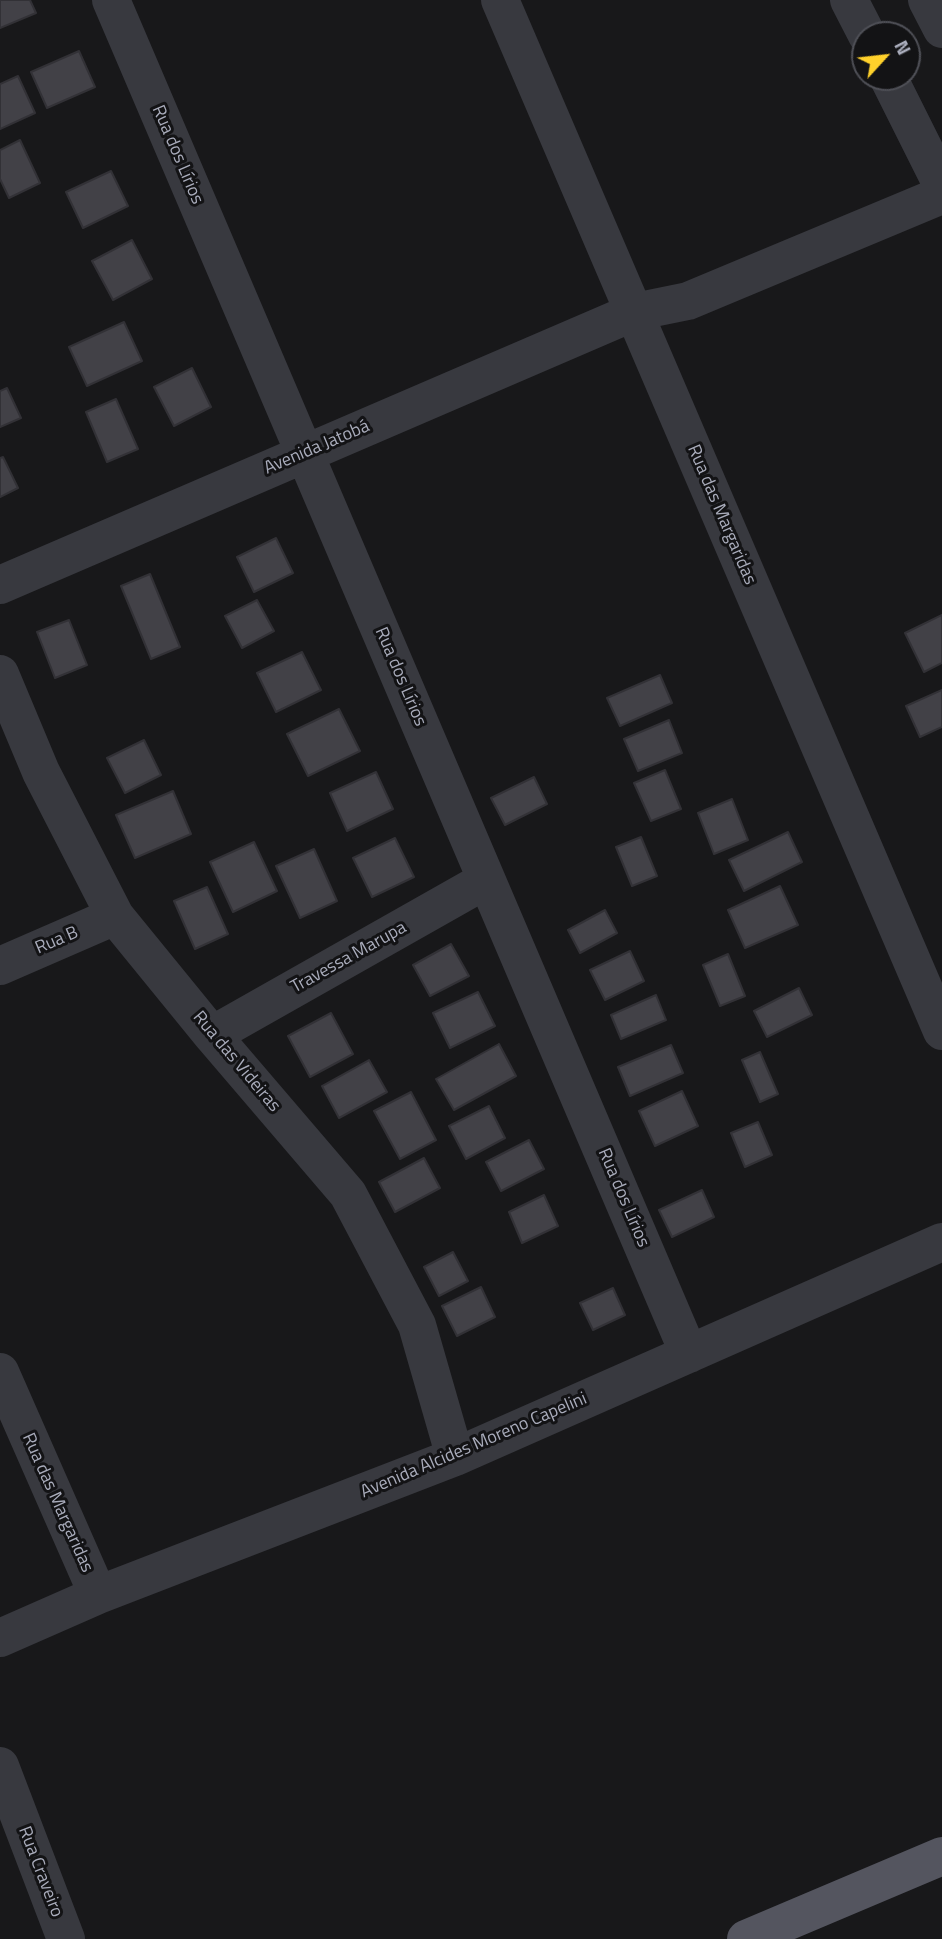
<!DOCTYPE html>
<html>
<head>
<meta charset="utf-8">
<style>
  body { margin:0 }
  #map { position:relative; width:942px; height:1939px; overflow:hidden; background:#18181a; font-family:"Titillium Web",sans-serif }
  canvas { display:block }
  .north { position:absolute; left:851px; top:21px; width:70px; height:70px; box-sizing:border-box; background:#131315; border:2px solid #4f5057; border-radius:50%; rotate:63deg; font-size:19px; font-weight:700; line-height:28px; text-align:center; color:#a9acbb }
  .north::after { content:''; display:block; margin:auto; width:24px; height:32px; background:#ffd12b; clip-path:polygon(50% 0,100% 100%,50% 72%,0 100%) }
</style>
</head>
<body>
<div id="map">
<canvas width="942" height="1939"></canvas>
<div class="north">N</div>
</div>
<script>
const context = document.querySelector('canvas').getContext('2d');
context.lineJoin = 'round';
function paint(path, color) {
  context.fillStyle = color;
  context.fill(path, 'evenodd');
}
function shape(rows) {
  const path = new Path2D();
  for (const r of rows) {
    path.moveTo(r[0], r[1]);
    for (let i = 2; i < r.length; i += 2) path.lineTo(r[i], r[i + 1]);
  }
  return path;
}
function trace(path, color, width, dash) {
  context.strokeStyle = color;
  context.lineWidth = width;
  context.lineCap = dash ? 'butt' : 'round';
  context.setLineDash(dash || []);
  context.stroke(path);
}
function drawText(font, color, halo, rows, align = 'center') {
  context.font = font + ' "Titillium Web",sans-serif';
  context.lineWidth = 6;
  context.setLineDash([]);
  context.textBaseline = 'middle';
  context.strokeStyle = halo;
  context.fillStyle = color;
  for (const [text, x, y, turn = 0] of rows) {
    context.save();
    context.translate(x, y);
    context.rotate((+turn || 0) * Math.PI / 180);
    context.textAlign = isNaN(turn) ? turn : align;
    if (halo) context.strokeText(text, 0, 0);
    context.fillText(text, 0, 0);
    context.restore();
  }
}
const building = shape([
  [0,0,30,0,36,13,0,28,0,0],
  [79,51,95,87,47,108,31,72,79,51],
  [18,76,35,113,0,129,0,84,18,76],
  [20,140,40,183,9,198,0,179,0,150,20,140],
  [111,171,128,206,83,228,66,192,111,171],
  [132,240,152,279,113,300,92,261,132,240],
  [124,322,142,361,87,386,69,347,124,322],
  [192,368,211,407,174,426,154,387,192,368],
  [7,388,21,418,0,427,0,391,7,388],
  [116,399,138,449,107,462,86,412,116,399],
  [3,457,18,488,0,497,0,458,3,457],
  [276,538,293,573,254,592,237,557,276,538],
  [150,574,180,647,151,659,121,586,150,574],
  [257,600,274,631,242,648,225,616,257,600],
  [942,615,942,663,924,672,905,633,942,615],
  [69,620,87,665,55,678,37,632,69,620],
  [302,652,321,690,276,712,257,673,302,652],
  [660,675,672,703,620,726,607,698,660,675],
  [942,690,942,727,920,737,906,706,942,690],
  [339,709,360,751,308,776,287,734,339,709],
  [669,720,682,753,638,771,624,739,669,720],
  [144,740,161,775,125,793,107,758,144,740],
  [665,770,681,809,651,821,634,783,665,770],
  [376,772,393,809,347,831,330,793,376,772],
  [534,777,547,804,505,825,491,798,534,777],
  [173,791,191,834,135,858,116,815,173,791],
  [732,799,748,840,714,854,698,813,732,799],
  [788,832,802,862,744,891,729,860,788,832],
  [641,837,657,876,632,886,616,847,641,837],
  [395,838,414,877,372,897,353,858,395,838],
  [254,842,277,891,233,912,210,862,254,842],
  [314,849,337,901,300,918,276,866,314,849],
  [780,886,798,925,745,948,728,910,780,886],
  [207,887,228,934,195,949,174,901,207,887],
  [605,910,617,933,580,953,568,930,605,910],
  [451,944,469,976,430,996,413,965,451,944],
  [630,951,644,981,605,1000,590,970,630,951],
  [728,954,745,996,720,1006,703,965,728,954],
  [799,988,812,1015,767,1037,754,1011,799,988],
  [478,992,495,1026,450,1048,433,1013,478,992],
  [656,995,666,1020,621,1039,611,1015,656,995],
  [331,1013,353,1054,310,1077,288,1036,331,1013],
  [499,1044,516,1076,454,1110,436,1079,499,1044],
  [671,1045,683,1073,630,1096,618,1067,671,1045],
  [760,1052,778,1094,760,1102,742,1060,760,1052],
  [369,1060,387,1092,339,1118,322,1086,369,1060],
  [682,1091,698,1126,655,1146,639,1111,682,1091],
  [411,1092,436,1140,400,1159,374,1111,411,1092],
  [489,1106,505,1138,466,1159,449,1126,489,1106],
  [758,1122,772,1155,745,1167,731,1133,758,1122],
  [529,1140,544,1169,501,1191,486,1162,529,1140],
  [424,1158,440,1188,395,1212,379,1182,424,1158],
  [702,1190,714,1217,672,1237,659,1210,702,1190],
  [544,1195,558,1226,522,1243,509,1212,544,1195],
  [453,1252,468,1281,439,1296,424,1267,453,1252],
  [481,1287,495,1317,457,1336,442,1306,481,1287],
  [613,1288,625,1315,593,1330,580,1303,613,1288]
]);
paint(building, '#424147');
trace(building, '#323136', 2);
trace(shape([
  [111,0,689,1354],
  [500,0,942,1031],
  [849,0,867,35],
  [927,0,942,29],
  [888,77,942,185],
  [0,585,634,312,688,301,942,195],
  [0,674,41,772,115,916,212,1035,348,1194,417,1325,455,1457],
  [0,966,115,916],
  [212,1035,486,880],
  [0,1372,98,1595],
  [0,1638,98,1595,455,1457,942,1242],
  [0,1766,66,1939]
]), '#38393f', 38);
trace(shape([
  [746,1939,942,1856]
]), '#54555f', 38);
drawText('18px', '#a9acbb', '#131315', [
  ["Rua dos Lírios",177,155,67],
  ["Avenida Jatobá",317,448,-23],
  ["Rua das Margaridas",721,515,67],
  ["Rua dos Lírios",400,677,67],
  ["Rua B",57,941,-23],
  ["Travessa Marupa",349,958,-29],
  ["Rua das Videiras",236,1062,50],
  ["Rua dos Lírios",623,1198,67],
  ["Avenida Alcides Moreno Capelini",474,1446,-23],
  ["Rua das Margaridas",57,1503,66],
  ["Rua Craveiro",40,1872,69]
]);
</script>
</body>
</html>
